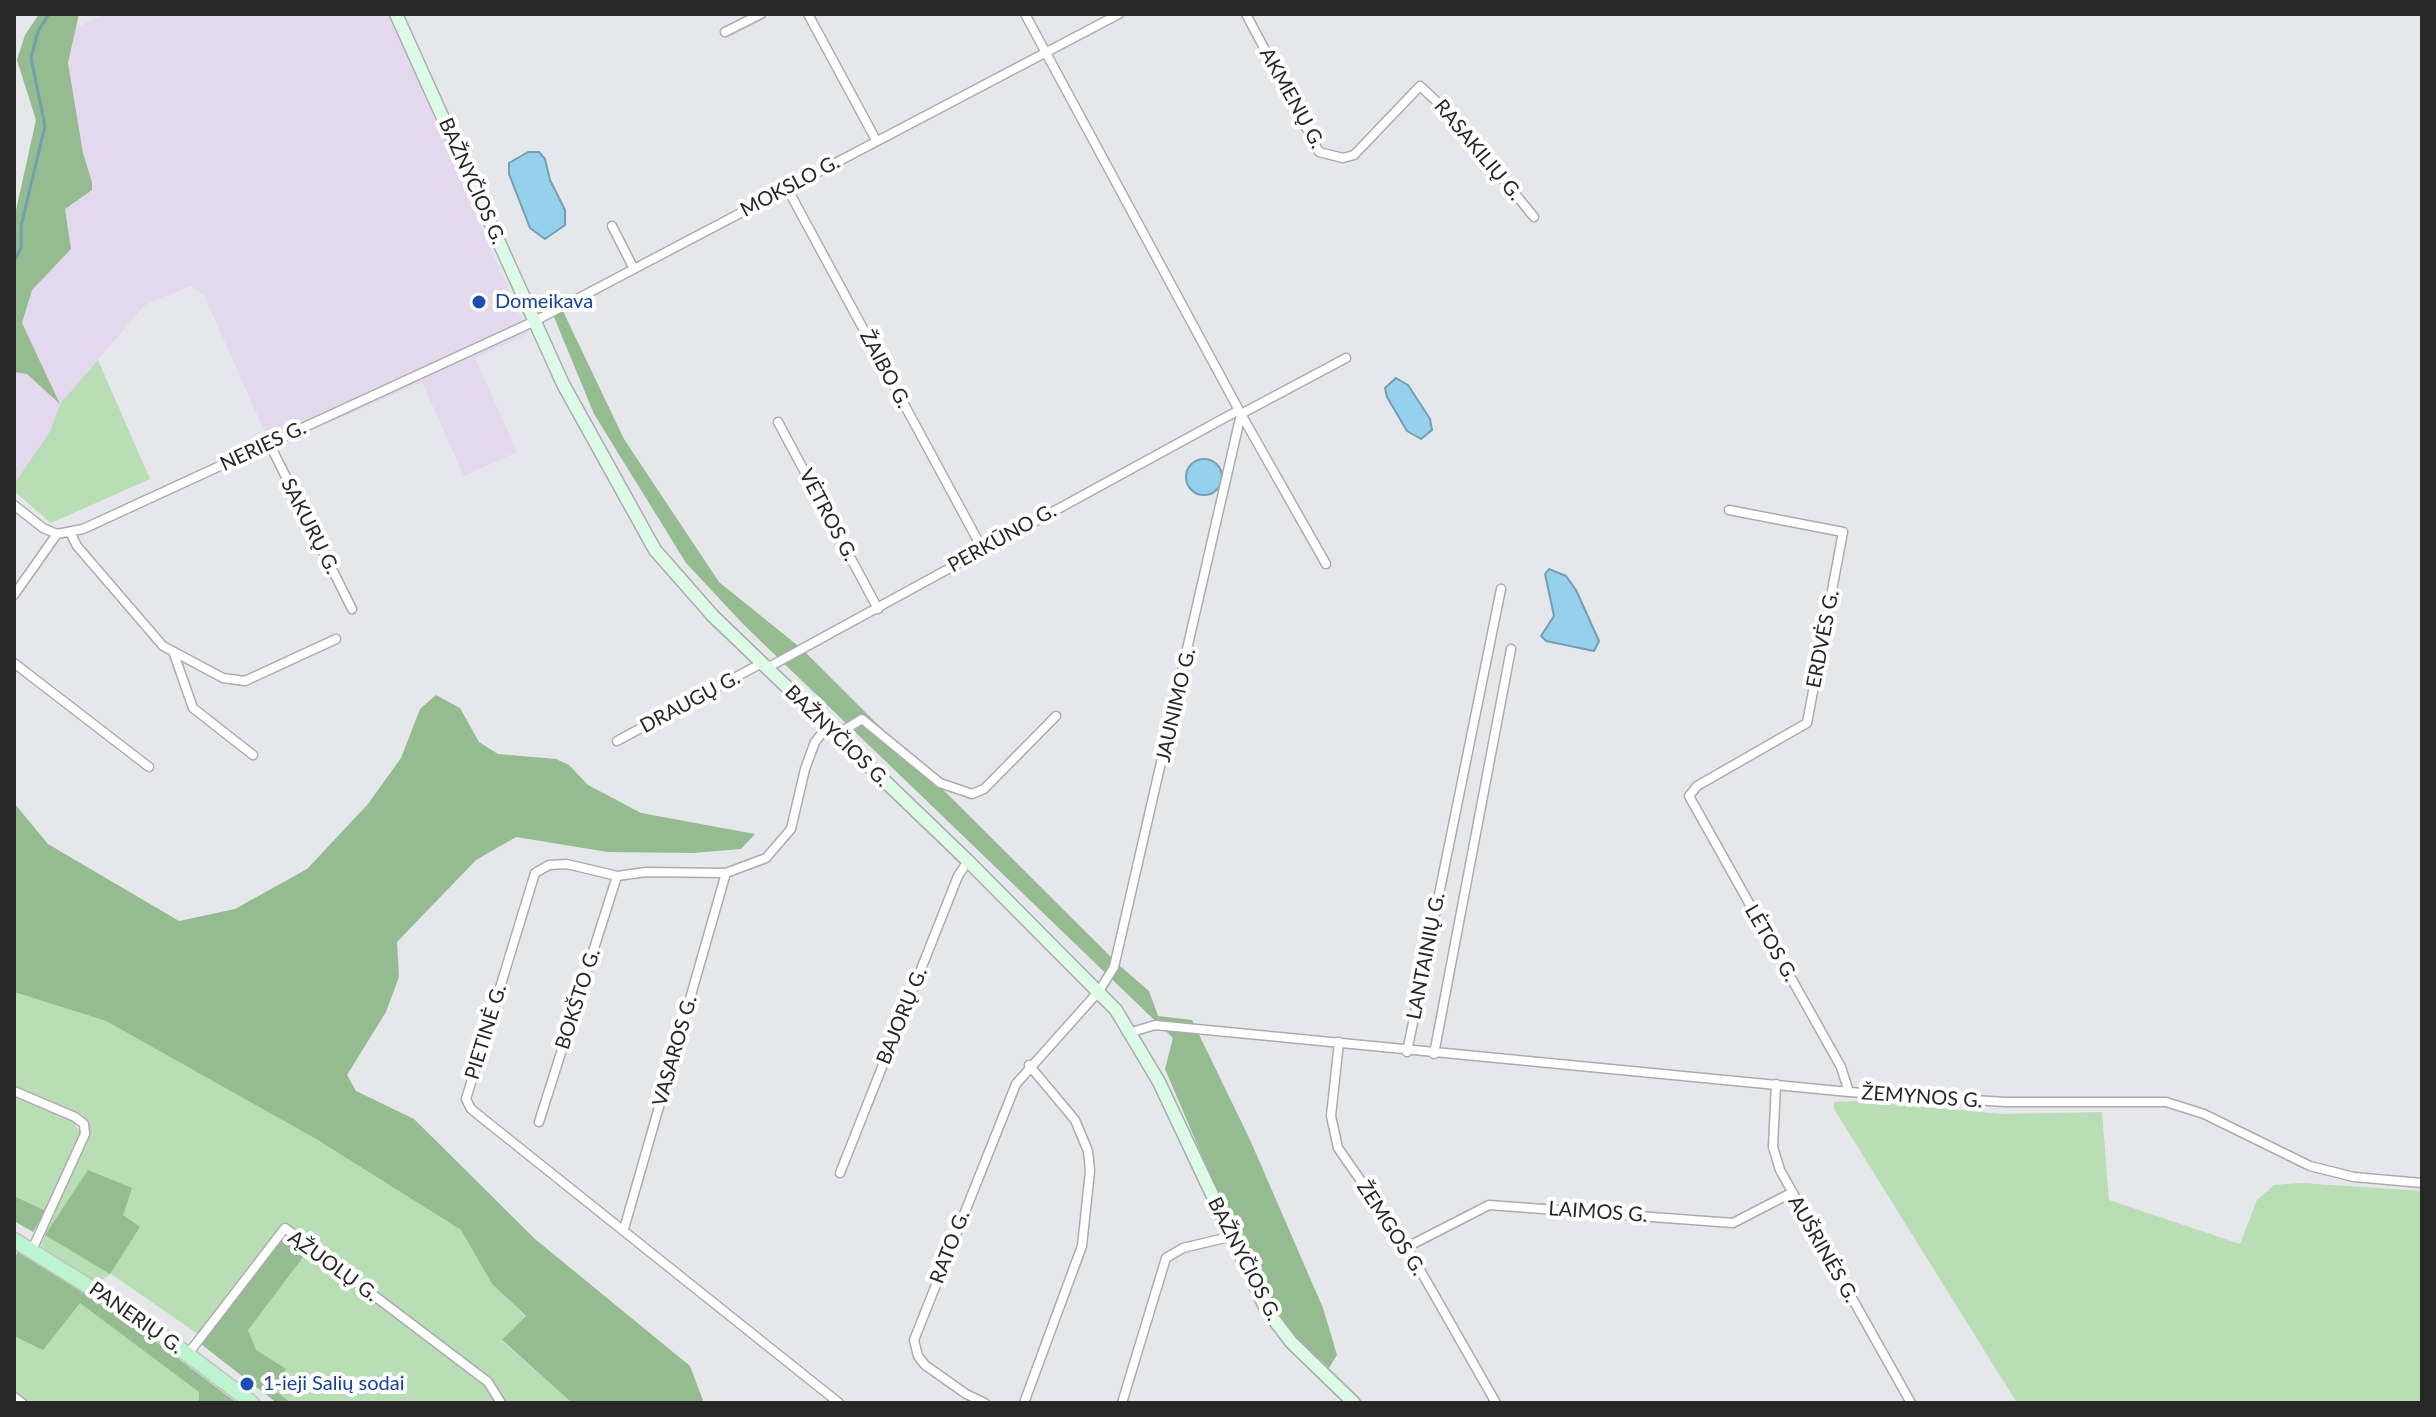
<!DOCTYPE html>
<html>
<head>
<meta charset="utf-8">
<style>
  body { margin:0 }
  #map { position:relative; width:2436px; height:1417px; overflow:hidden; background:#e6e7ea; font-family:Lato,sans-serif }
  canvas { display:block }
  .frame { position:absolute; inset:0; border:16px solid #272728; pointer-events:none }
</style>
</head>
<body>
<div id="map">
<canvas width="2436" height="1417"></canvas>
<div class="frame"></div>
</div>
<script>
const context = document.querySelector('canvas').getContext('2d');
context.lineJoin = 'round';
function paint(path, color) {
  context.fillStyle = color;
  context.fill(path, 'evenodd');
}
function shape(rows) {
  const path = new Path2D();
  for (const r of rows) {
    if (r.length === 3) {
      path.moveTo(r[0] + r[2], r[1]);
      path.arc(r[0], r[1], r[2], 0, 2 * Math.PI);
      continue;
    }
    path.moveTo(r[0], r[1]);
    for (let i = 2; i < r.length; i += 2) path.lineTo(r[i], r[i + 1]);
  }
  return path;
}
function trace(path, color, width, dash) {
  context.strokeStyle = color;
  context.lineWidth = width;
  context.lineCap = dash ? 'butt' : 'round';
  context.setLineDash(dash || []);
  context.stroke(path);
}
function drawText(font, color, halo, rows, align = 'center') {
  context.font = font + ' Lato,sans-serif';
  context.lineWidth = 8;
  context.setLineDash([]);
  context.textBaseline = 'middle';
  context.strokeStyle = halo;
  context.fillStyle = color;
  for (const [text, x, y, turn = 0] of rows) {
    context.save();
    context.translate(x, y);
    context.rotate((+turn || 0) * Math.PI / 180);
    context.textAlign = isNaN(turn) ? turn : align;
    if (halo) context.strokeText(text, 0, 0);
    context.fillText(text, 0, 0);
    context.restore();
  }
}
paint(shape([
  [106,14,389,14,528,334,475,358,517,452,464,476,422,382,279,445,263,428,204,295,191,286,145,305,60,404,51,432,14,484,14,372,27,374,59,401,22,323,32,290,71,249,65,209,92,182,83,153,68,63,73,29]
]), '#e3d8ed');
paint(shape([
  [98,360,150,479,51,523,14,491,14,484,50,432,60,404],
  [14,992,106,1021,316,1139,461,1230,492,1284,526,1317,502,1341,572,1403,505,1403,490,1380,285,1222,198,1334,111,1274,97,1283,40,1247,88,1135,89,1125,14,1088],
  [14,1095,73,1120,81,1134,46,1211,14,1196],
  [1861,1101,2003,1114,2102,1112,2109,1200,2240,1244,2257,1200,2274,1185,2301,1183,2422,1191,2422,1403,2017,1403,1834,1109,1834,1102],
  [285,1236,485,1382,498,1403,277,1403,201,1344],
  [14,1248,147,1335,237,1403,14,1403]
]), '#b9ddb5');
paint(shape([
  [39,14,79,14,68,63,83,153,92,182,92,190,65,209,71,249,32,290,22,323,60,404,27,374,14,372,14,219,36,120,17,60,25,35],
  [561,307,624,439,719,582,802,649,1120,966,1149,991,1158,1016,1192,1020,1251,1142,1323,1308,1337,1355,1329,1368,1297,1338,1272,1305,1235,1233,1165,1069,1173,1038,744,625,686,563,594,414,552,312],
  [436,695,460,708,479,742,498,754,556,759,569,765,588,785,641,813,755,834,741,849,693,853,608,852,516,837,476,860,397,942,399,977,386,1012,347,1075,356,1091,414,1119,535,1239,690,1366,704,1403,572,1403,502,1340,526,1316,492,1284,461,1230,316,1139,106,1021,14,992,14,803,48,844,179,921,235,909,307,869,368,804,401,758,420,709],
  [88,1170,132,1188,123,1215,140,1227,110,1274,45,1235],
  [14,1196,46,1211,33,1232,14,1221],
  [285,1236,307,1252,248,1330,256,1350,286,1369,273,1389,291,1403,277,1403,201,1344],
  [19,1251,147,1335,237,1403,199,1403,199,1392,80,1303,43,1350,14,1336,14,1259]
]), '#95bb91');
const water = shape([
  [528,152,539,152,545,159,550,180,565,210,565,225,545,239,530,228,509,174,509,163,528,152],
  [1396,378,1408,385,1430,419,1432,430,1421,439,1407,431,1387,397,1385,388,1396,378],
  [1204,477,18],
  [1549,569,1566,576,1576,590,1599,641,1594,651,1546,641,1541,636,1554,616,1545,574,1549,569]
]);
paint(water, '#95d1ec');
trace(water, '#749eb1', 2);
trace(shape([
  [14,261,21,248,21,226,45,126,31,58,38,31,49,14]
]), '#749eb1', 3);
const minor = shape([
  [808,14,876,140],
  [1025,14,1241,414,1326,564],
  [1246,14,1319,152,1343,158,1354,155,1420,86,1450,114,1534,217],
  [725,32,761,14],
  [787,188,983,550],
  [612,226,634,269],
  [778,422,878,609],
  [269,443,352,609],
  [14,505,43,528,57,534],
  [1729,510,1843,532,1807,723,1697,786,1689,796,1841,1067,1849,1092],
  [70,532,77,546,163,646,223,678,245,681,336,639],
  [14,595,57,534,83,529,535,321,1119,14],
  [174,654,193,708,253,755],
  [14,663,149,767],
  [767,668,1239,410],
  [827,727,815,742,805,769,791,829,766,858,726,873,646,872,617,876,567,864,549,865,535,873,466,1099,471,1109,839,1403],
  [836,735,862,719,940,783,972,794,984,789,1056,716],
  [617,741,762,663],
  [1132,1032,1155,1025,1849,1092,2005,1102,2166,1102,2204,1114,2310,1166,2354,1177,2422,1183],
  [1339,1042,1331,1116,1338,1148,1407,1247,1496,1403],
  [1407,1052,1501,589],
  [1434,1054,1511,649],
  [1776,1084,1773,1147,1780,1170,1911,1403],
  [14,1091,75,1117,84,1124,85,1134,32,1250],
  [539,1122,617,876],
  [840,1173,958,876,968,861],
  [624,1229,726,873],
  [1407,1247,1489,1205,1733,1223,1791,1193],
  [188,1354,285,1228,488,1382,501,1403],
  [14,1397,22,1403],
  [985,1403,966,1394,925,1365,918,1356,914,1340,1016,1084,1099,991,1114,967,1241,414,1346,358],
  [1024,1403,1082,1246,1090,1171,1088,1151,1075,1120,1029,1065],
  [1122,1403,1166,1258,1183,1248,1229,1237]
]);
const secondary = shape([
  [396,14,563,384,655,550,713,616,968,861,1116,1010,1159,1082,1266,1309,1291,1342,1354,1403]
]);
const primary = shape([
  [14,1240,138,1317,252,1403]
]);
trace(minor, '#acacaf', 11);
trace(secondary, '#acacaf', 15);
trace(primary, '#c3c3c3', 17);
trace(minor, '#fff', 8);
trace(secondary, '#ddfae7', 12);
trace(primary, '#bbf4cf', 14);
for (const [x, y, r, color] of [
  [479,302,8,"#1a4fb4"],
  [247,1384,8,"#1a4fb4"]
]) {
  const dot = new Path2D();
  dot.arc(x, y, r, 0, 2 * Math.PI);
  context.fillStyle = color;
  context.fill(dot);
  trace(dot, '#fff', 3);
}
drawText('20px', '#272728', '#fff', [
  ["AKMENŲ G.",1292,98,61],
  ["RASAKILIŲ G.",1478,150,50],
  ["BAŽNYČIOS G.",472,181,66],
  ["MOKSLO G.",790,186,-28],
  ["ŽAIBO G.",885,369,62],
  ["NERIES G.",263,446,-25],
  ["VĖTROS G.",828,515,62],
  ["SAKURŲ G.",310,526,63],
  ["PERKŪNO G.",1002,538,-29],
  ["ERDVĖS G.",1823,639,-79],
  ["DRAUGŲ G.",690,702,-28],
  ["JAUNIMO G.",1176,705,-77],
  ["BAŽNYČIOS G.",837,736,44],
  ["LĖTOS G.",1771,943,60],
  ["LANTAINIŲ G.",1426,956,-79],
  ["BOKŠTO G.",578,999,-72],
  ["BAJORŲ G.",902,1016,-68],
  ["PIETINĖ G.",486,1032,-73],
  ["VASAROS G.",675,1051,-74],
  ["ŽEMYNOS G.",1922,1097,4],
  ["LAIMOS G.",1598,1212,4],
  ["ŽEMGOS G.",1391,1228,57],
  ["RATO G.",950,1247,-69],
  ["AUŠRINĖS G.",1823,1249,60],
  ["BAŽNYČIOS G.",1244,1259,63],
  ["ĄŽUOLŲ G.",333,1266,36],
  ["PANERIŲ G.",136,1318,35]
]);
drawText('20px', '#164399', '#fff', [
  ["Domeikava",495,302],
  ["1-ieji Salių sodai",263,1384]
], 'left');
</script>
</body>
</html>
